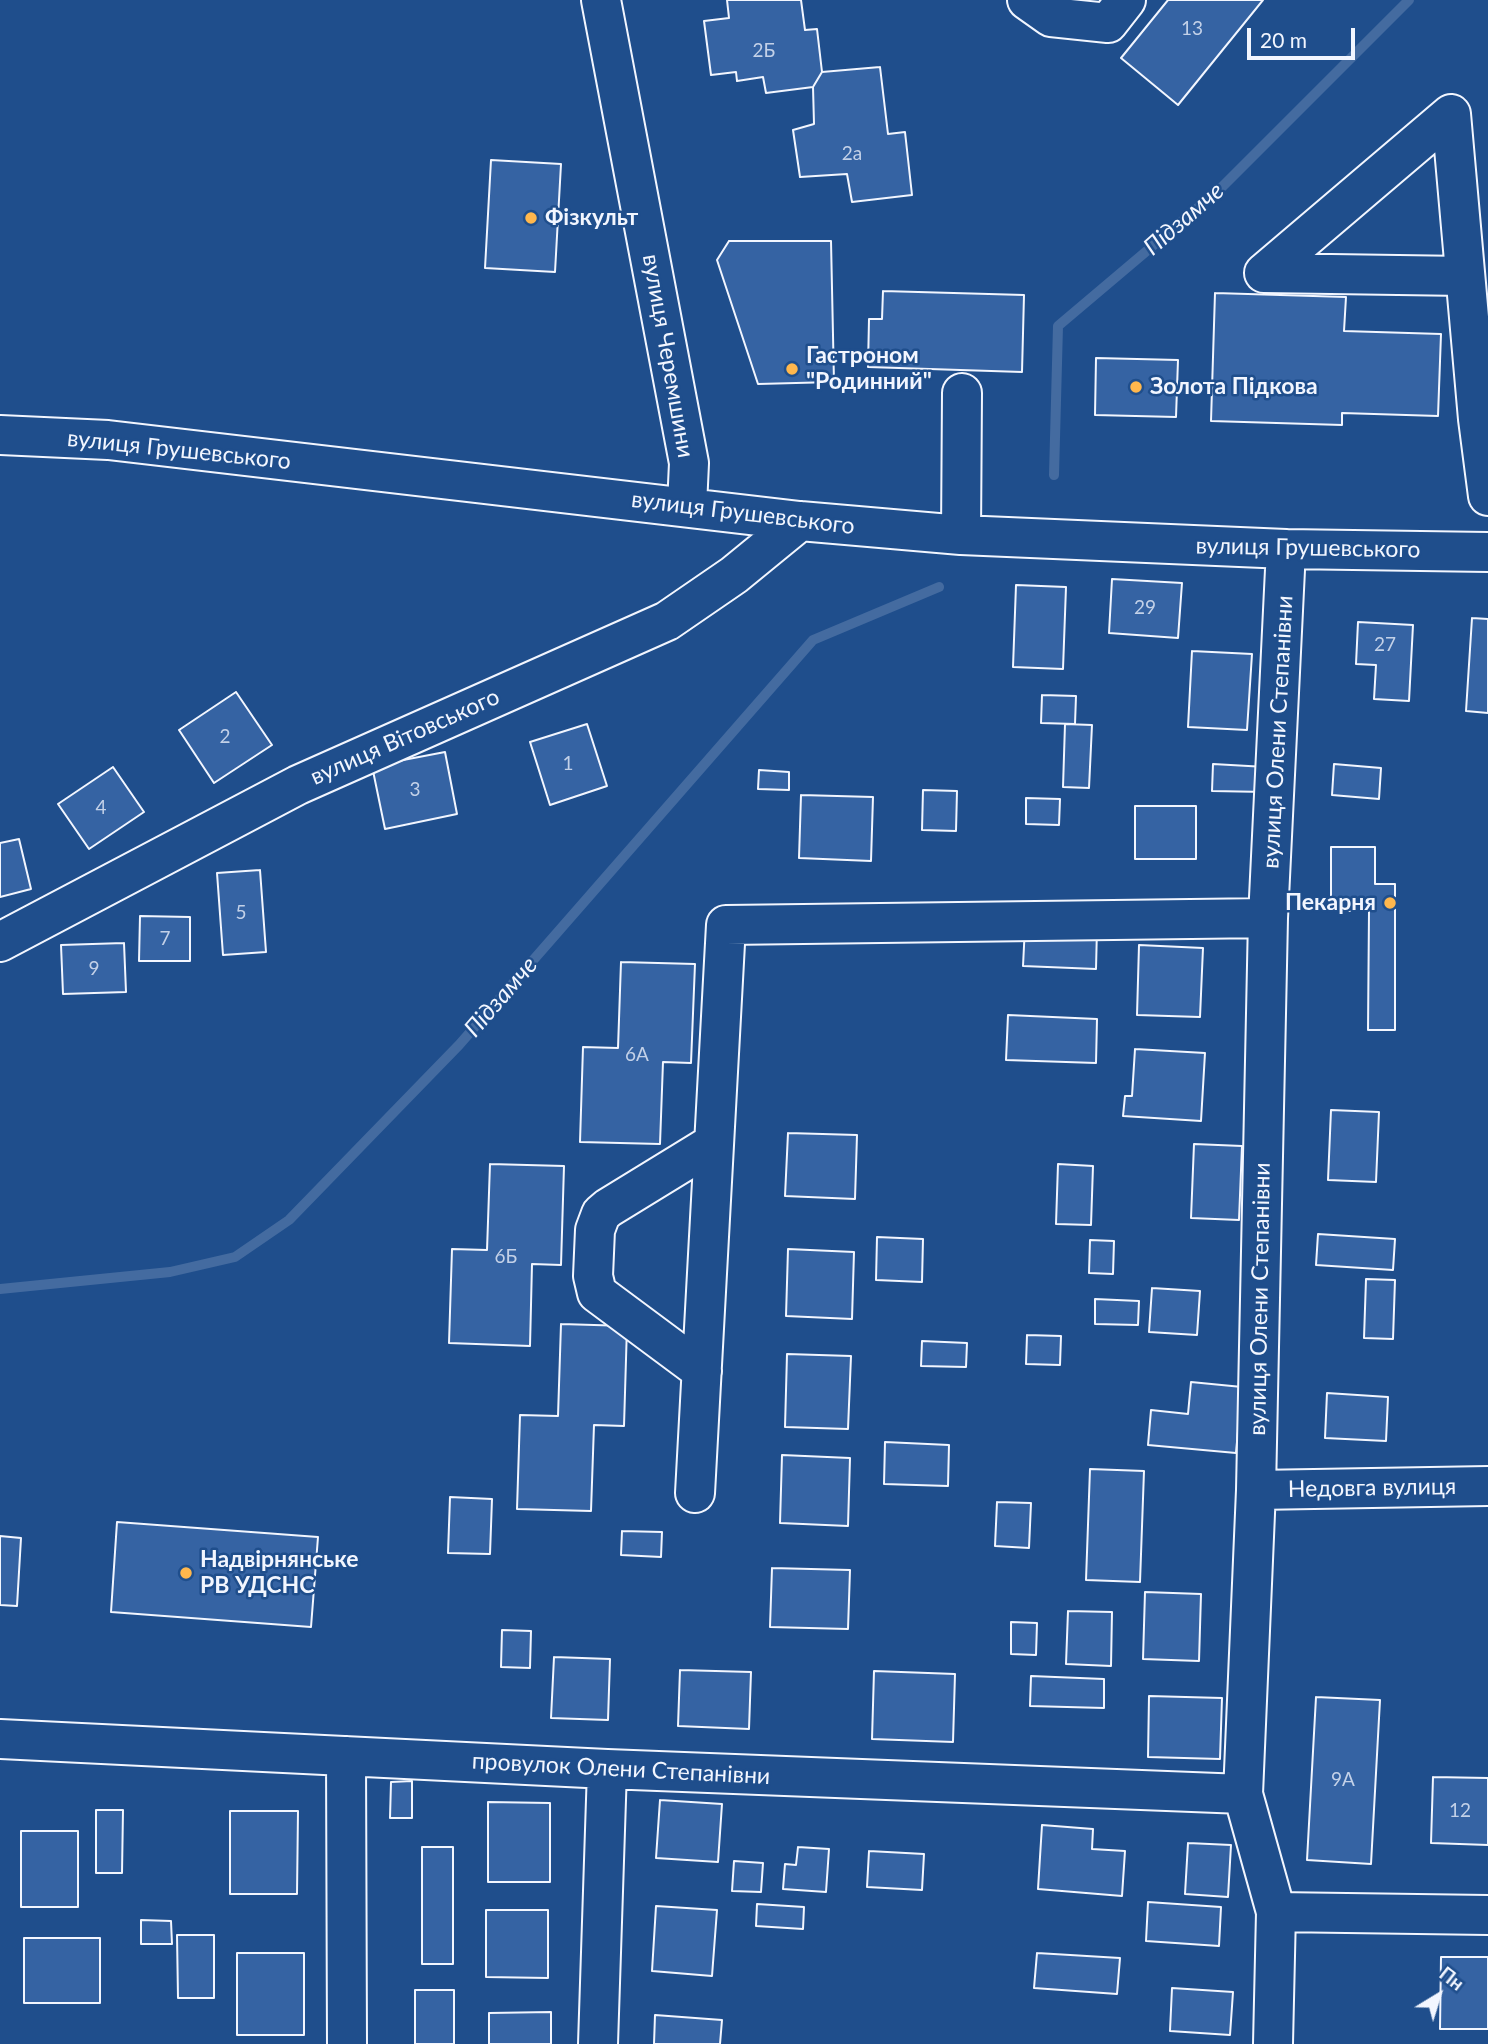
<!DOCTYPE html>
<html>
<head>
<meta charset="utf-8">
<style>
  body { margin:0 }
  #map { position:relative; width:1488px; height:2044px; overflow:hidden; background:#1f4e8c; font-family:Lato,sans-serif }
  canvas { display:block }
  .north { position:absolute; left:1404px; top:1960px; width:70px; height:70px; -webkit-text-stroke:5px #1f4e8c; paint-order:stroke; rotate:38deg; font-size:19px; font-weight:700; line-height:28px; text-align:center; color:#f2f6ff }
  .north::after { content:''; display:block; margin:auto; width:24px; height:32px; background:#f2f6ff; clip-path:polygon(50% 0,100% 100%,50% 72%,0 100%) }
  .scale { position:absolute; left:1247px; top:28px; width:108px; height:32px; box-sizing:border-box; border:4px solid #f2f6ff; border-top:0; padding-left:9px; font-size:21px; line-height:24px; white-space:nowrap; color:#f2f6ff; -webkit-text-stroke:5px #1f4e8c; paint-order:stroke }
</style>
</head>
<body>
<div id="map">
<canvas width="1488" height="2044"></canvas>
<div class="north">Пн</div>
<div class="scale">20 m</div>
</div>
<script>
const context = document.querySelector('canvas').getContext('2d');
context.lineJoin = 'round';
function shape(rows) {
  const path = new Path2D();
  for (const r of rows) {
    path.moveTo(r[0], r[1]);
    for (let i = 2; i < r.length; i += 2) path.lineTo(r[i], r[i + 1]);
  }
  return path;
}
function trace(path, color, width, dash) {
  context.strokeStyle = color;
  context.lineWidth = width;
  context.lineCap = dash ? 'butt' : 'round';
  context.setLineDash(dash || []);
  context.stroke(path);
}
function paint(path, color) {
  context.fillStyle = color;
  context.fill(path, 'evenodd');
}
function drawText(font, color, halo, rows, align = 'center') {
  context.font = font + ' Lato,sans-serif';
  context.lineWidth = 5;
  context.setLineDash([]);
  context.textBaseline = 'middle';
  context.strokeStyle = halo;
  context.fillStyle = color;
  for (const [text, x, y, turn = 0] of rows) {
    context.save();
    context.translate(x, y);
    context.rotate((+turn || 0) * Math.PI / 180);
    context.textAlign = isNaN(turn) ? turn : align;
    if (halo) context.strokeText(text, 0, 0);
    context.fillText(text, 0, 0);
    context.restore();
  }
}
trace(shape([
  [1054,475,1058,326,1220,189,1409,0],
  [0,1289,170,1272,235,1257,289,1220,459,1045,813,640,939,587]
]), '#446ba0', 10);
const building = shape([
  [727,0,801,0,805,30,817,29,822,72,813,87,766,93,763,77,737,81,736,72,711,75,704,21,729,18,727,0],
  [1168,0,1263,0,1178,105,1121,58,1168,0],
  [880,67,888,134,905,132,912,195,852,202,847,174,800,177,793,130,814,124,813,87,822,72,880,67],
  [491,160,561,164,555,272,485,268,491,160],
  [729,241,831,241,834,382,758,384,717,260,729,241],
  [883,291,1024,295,1022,372,868,367,869,319,882,319,883,291],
  [1215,293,1346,297,1344,331,1441,334,1438,416,1342,413,1342,425,1211,421,1215,293],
  [1096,358,1178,360,1176,417,1095,415,1096,358],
  [1112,579,1182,583,1178,638,1109,633,1112,579],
  [1016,585,1066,587,1063,669,1013,667,1016,585],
  [1472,618,1488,619,1488,713,1466,711,1472,618],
  [1358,622,1413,625,1409,701,1374,699,1376,665,1356,664,1358,622],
  [1192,651,1252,654,1247,730,1188,727,1192,651],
  [236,692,272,745,214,783,179,730,236,692],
  [1042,695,1076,696,1075,724,1041,723,1042,695],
  [587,724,607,786,550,805,530,742,587,724],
  [1065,724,1092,725,1089,788,1063,787,1065,724],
  [445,752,457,814,385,829,372,766,445,752],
  [1213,764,1266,767,1266,792,1212,791,1213,764],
  [1334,764,1381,768,1379,799,1332,795,1334,764],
  [113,767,144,812,89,849,58,804,113,767],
  [759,770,789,772,789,790,758,789,759,770],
  [923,790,957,791,956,831,922,830,923,790],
  [801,795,873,797,871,861,799,858,801,795],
  [1026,798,1060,799,1059,825,1026,824,1026,798],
  [1135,806,1196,806,1196,859,1135,859,1135,806],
  [19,839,31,889,0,897,0,843,19,839],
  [1331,847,1375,847,1375,884,1395,884,1395,1030,1368,1030,1369,911,1331,911,1331,847],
  [260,870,266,952,223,955,217,873,260,870],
  [140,916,190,917,190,961,139,961,140,916],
  [1025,926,1097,928,1096,969,1023,966,1025,926],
  [124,943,126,992,63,994,61,945,124,943],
  [1139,945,1203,948,1200,1017,1137,1015,1139,945],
  [621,962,695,964,691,1063,663,1062,660,1144,580,1142,583,1047,618,1048,621,962],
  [1008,1015,1097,1019,1096,1063,1006,1060,1008,1015],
  [1135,1049,1205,1053,1201,1121,1123,1116,1125,1096,1132,1096,1135,1049],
  [1331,1110,1379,1112,1376,1182,1328,1180,1331,1110],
  [788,1133,857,1135,855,1199,785,1196,788,1133],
  [1194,1144,1242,1146,1239,1220,1191,1218,1194,1144],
  [490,1164,564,1166,561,1265,532,1264,530,1346,449,1343,452,1249,487,1250,490,1164],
  [1058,1164,1093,1166,1091,1225,1056,1224,1058,1164],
  [1318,1234,1395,1239,1393,1270,1316,1265,1318,1234],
  [877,1237,923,1239,922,1282,876,1280,877,1237],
  [1090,1240,1114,1241,1113,1274,1089,1273,1090,1240],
  [788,1249,854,1252,852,1319,786,1316,788,1249],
  [1366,1279,1395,1280,1393,1339,1364,1338,1366,1279],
  [1152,1288,1200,1291,1197,1335,1149,1332,1152,1288],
  [1095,1299,1139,1301,1138,1325,1095,1324,1095,1299],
  [561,1324,627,1326,624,1426,594,1425,591,1511,517,1509,520,1415,558,1416,561,1324],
  [1027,1335,1061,1336,1060,1365,1026,1364,1027,1335],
  [922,1341,967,1343,966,1367,921,1366,922,1341],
  [787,1354,851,1356,848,1429,785,1427,787,1354],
  [1191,1382,1242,1387,1236,1453,1148,1445,1151,1410,1188,1414,1191,1382],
  [1327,1393,1388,1397,1386,1441,1325,1438,1327,1393],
  [885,1442,949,1445,948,1486,884,1484,885,1442],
  [782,1455,850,1458,848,1526,780,1523,782,1455],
  [1090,1469,1144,1471,1140,1582,1086,1580,1090,1469],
  [450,1497,492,1499,490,1554,448,1553,450,1497],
  [997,1502,1031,1503,1029,1548,995,1546,997,1502],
  [117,1522,318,1537,311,1627,111,1612,117,1522],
  [622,1531,662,1532,661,1557,621,1555,622,1531],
  [0,1536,21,1538,17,1606,0,1605,0,1536],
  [772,1568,850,1570,848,1629,770,1627,772,1568],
  [1145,1592,1201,1594,1199,1661,1143,1659,1145,1592],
  [1068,1611,1112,1612,1111,1666,1066,1664,1068,1611],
  [1011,1622,1037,1623,1036,1655,1011,1654,1011,1622],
  [502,1630,531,1631,530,1668,501,1667,502,1630],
  [554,1657,610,1659,608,1720,551,1718,554,1657],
  [680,1670,751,1672,749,1729,678,1726,680,1670],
  [874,1671,955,1674,953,1742,872,1739,874,1671],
  [1031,1676,1104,1679,1104,1708,1030,1706,1031,1676],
  [1149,1696,1222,1698,1220,1759,1148,1757,1149,1696],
  [1316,1697,1380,1700,1371,1864,1307,1860,1316,1697],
  [1433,1777,1488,1778,1488,1845,1431,1843,1433,1777],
  [412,1781,412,1818,390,1818,391,1782,412,1781],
  [660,1800,722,1804,718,1862,656,1858,660,1800],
  [488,1802,550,1803,550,1882,488,1882,488,1802],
  [96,1810,123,1810,122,1873,96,1873,96,1810],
  [230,1811,298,1811,297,1894,230,1894,230,1811],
  [1042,1825,1093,1829,1092,1849,1125,1851,1122,1896,1038,1889,1042,1825],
  [21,1831,78,1831,78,1907,21,1907,21,1831],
  [1188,1843,1231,1845,1228,1897,1185,1894,1188,1843],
  [422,1847,453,1847,453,1964,422,1964,422,1847],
  [798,1847,829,1849,826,1892,783,1889,785,1864,796,1865,798,1847],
  [869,1851,924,1854,922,1890,867,1887,869,1851],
  [734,1861,763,1863,761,1892,732,1891,734,1861],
  [1148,1902,1221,1907,1219,1946,1146,1941,1148,1902],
  [757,1904,804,1907,803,1929,756,1926,757,1904],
  [656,1906,717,1910,712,1976,652,1971,656,1906],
  [486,1910,548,1910,548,1978,486,1977,486,1910],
  [141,1920,171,1921,172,1944,141,1944,141,1920],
  [177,1935,214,1935,214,1998,178,1998,177,1935],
  [24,1938,100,1938,100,2003,24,2003,24,1938],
  [237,1953,304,1953,304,2035,237,2035,237,1953],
  [1037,1953,1120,1958,1117,1994,1034,1988,1037,1953],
  [1441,1957,1488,1957,1488,2029,1440,2029,1441,1957],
  [1172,1988,1233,1992,1230,2035,1170,2031,1172,1988],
  [415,1990,454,1990,454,2044,415,2044,415,1990],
  [551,2012,551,2044,489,2044,489,2013,551,2012],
  [655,2015,722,2020,720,2044,654,2044,655,2015]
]);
paint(building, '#3563a3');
trace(building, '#f2f6ff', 2);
const minor = shape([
  [601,0,689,463,687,506],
  [1027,0,1051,17,1108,23,1126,0],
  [1465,276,1264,273,1451,114,1478,419,1488,496],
  [0,435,108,440,800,521,961,535,1286,549,1488,552],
  [961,535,962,393],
  [0,942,298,785,667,621,734,575,800,521],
  [702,1371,597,1293,593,1276,595,1230,601,1214,608,1208,714,1143],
  [1256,1490,1488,1486],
  [695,1493,726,925,1268,918],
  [0,1739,607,1769,1243,1794],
  [346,1756,347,2044],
  [1276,1912,1488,1915],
  [598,2044,607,1769],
  [1273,2044,1276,1912,1243,1794,1256,1490,1268,918,1286,549]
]);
trace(minor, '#f2f6ff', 42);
trace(minor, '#1f4e8c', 38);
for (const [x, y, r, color] of [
  [531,218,7,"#ffb74d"],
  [792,369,7,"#ffb74d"],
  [1136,387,7,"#ffb74d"],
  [1390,903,7,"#ffb74d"],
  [186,1573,7,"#ffb74d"]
]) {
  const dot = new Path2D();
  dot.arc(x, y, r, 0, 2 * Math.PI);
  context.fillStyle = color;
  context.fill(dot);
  trace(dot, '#1f4e8c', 2.5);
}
drawText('19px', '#c3d1e8', null, [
  ["13",1192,29],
  ["2Б",764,51],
  ["2а",852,154],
  ["29",1145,608],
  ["27",1385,645],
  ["2",225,737],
  ["1",568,764],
  ["3",415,790],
  ["4",101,808],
  ["5",241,913],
  ["7",165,939],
  ["9",94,969],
  ["6А",637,1055],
  ["6Б",506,1257],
  ["9А",1343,1780],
  ["12",1460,1811]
]);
drawText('bold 23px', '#f2f6ff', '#1f4e8c', [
  ["Фізкульт",545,218],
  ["Гастроном",806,356],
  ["\"Родинний\"",806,382],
  ["Золота Підкова",1150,387],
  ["Пекарня",1376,903,"right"],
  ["Надвірнянське",200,1560],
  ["РВ УДСНС",200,1586]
], 'left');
drawText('23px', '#f2f6ff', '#1f4e8c', [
  ["вулиця Черемшини",668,356,80],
  ["вулиця Грушевського",179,450,6],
  ["вулиця Грушевського",743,513,7],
  ["вулиця Грушевського",1308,548,1],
  ["вулиця Олени Степанівни",1278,732,-87],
  ["вулиця Вітовського",405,737,-24],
  ["вулиця Олени Степанівни",1260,1299,-89],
  ["Недовга вулиця",1372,1488,-1],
  ["провулок Олени Степанівни",621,1769,3]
]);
drawText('italic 24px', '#f2f6ff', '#1f4e8c', [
  ["Підзамче",1184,219,-41],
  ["Підзамче",501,997,-49]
]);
</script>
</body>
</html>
